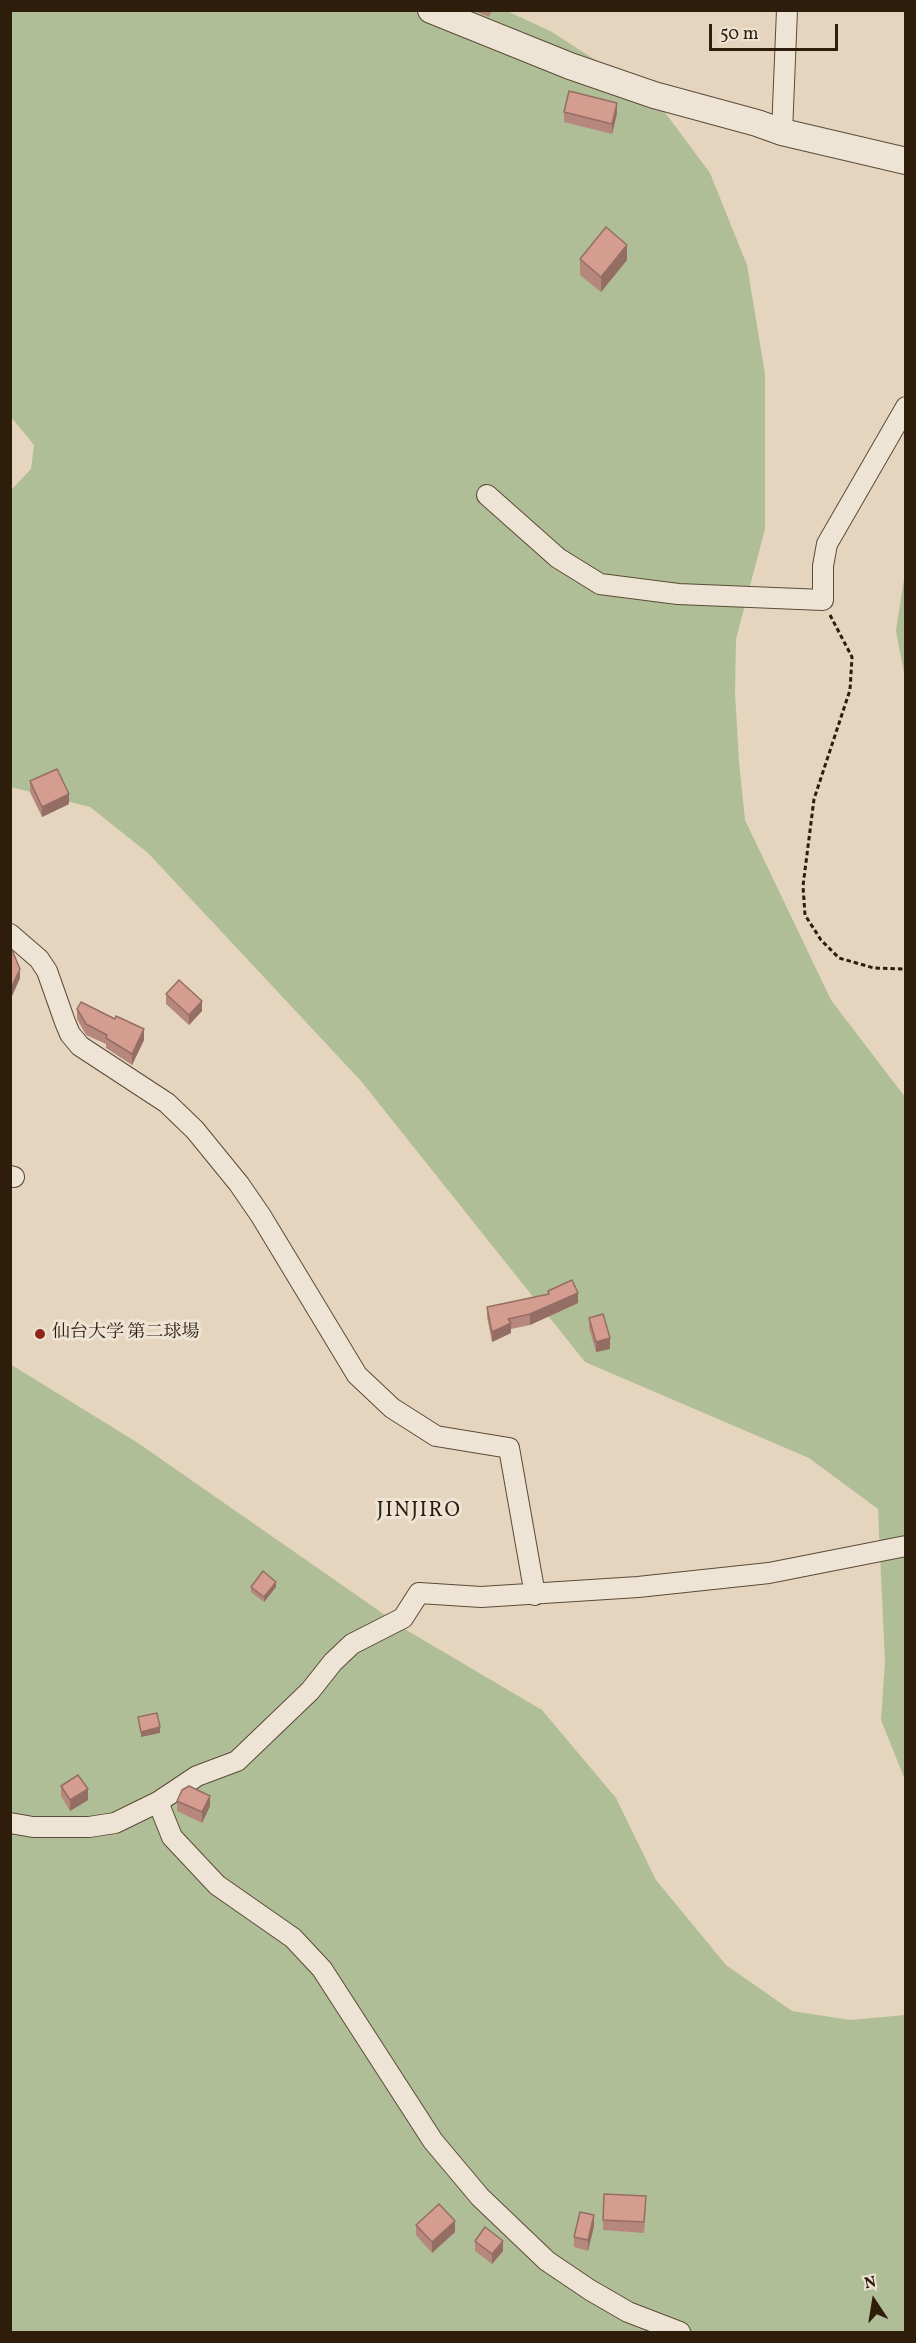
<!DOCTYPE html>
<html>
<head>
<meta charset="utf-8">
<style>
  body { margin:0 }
  #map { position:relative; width:916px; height:2343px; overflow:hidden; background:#e5d5be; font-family:Vollkorn,serif }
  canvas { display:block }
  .frame { position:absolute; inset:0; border:12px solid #2d1d0a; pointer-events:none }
  .north { position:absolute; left:844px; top:2271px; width:60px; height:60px; -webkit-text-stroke:4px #eee4d5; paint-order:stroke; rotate:348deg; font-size:16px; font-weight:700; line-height:24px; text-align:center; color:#2d1d0a }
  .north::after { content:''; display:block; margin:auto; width:21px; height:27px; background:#2d1d0a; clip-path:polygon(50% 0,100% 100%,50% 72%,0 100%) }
  .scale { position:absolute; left:709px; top:24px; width:129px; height:27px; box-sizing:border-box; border:3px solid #2d1d0a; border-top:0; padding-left:8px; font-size:18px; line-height:21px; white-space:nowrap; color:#2d1d0a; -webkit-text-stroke:4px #eee4d5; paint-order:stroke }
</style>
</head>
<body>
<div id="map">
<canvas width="916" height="2343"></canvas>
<div class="frame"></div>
<div class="north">N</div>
<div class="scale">50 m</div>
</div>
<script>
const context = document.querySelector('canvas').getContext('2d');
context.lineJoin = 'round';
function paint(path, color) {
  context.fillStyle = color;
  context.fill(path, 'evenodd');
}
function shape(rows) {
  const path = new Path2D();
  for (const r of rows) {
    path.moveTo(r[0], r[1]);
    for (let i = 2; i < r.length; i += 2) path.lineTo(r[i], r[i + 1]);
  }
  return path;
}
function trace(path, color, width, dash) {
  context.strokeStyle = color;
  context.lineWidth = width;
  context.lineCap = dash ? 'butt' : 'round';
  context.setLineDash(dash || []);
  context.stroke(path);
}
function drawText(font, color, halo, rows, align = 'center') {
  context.font = font + ' Vollkorn,"Noto Serif JP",serif';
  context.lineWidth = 6;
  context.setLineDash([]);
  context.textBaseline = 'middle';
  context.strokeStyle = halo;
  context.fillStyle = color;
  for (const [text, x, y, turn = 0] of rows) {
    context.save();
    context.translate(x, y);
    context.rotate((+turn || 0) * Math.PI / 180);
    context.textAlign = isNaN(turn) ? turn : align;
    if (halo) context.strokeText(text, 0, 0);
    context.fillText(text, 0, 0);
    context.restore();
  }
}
paint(shape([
  [11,11,507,11,552,32,655,99,710,173,747,265,765,374,765,529,736,639,735,692,739,762,745,820,831,1000,905,1097,905,1780,881,1720,885,1662,878,1509,809,1458,585,1362,361,1081,148,853,90,807,11,787,10,491,31,469,34,445,11,417],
  [905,572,905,678,896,631],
  [10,1364,138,1443,408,1631,542,1710,616,1798,656,1880,726,1965,792,2011,850,2020,905,2015,905,2332,11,2332]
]), '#afbe96');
const minor = shape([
  [782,132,787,10],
  [487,495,558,558,600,584,678,594,823,600,823,566,827,544,906,407],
  [10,934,39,959,47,971,65,1022,70,1034,80,1046,167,1103,195,1130,239,1184,261,1216,357,1375,392,1408,436,1436,509,1448,535,1595],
  [10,1176,14,1177],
  [158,1802,172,1837,217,1885,293,1938,322,1969,433,2141,480,2197,547,2261,590,2290,628,2312,680,2332],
  [10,1823,33,1827,89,1827,115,1823,158,1802,197,1776,237,1761,310,1691,333,1662,352,1644,403,1618,419,1593,481,1597,638,1587,769,1573,906,1546]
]);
const tertiary = shape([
  [431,10,570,66,654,95,757,123,782,132,906,161]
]);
trace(minor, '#5b4b37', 22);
trace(tertiary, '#5b4b37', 28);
trace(shape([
  [830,615,852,657,850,690,814,799,803,886,805,915,821,940,839,958,874,968,906,969]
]), '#2d1d0a', 3, [4.5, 3]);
trace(minor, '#eee4d5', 20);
trace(tertiary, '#eee4d5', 26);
paint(shape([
  [472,10,492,10,489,17],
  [564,112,617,113,612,134,564,122],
  [580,259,627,260,601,292,580,275],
  [30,781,69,804,42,817,30,792],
  [10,951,20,978,12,996,10,995],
  [166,994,202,1011,189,1025,166,1004],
  [77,1009,144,1040,132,1065,106,1048,106,1044,86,1035,77,1019],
  [548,1291,578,1303,530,1325,511,1329,511,1333,492,1342,487,1317,487,1307,548,1294],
  [589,1318,610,1349,596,1352,589,1328],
  [251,1587,276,1587,264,1602,251,1592],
  [61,1786,88,1800,70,1811,61,1796],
  [177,1801,210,1806,202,1823,177,1811],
  [646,2207,644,2233,603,2230,603,2220],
  [416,2225,455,2232,432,2253,416,2235],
  [594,2226,588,2251,574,2247,574,2237],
  [475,2241,503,2251,492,2264,475,2251]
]), '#b6877c');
paint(shape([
  [617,103,617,113,612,134,612,124],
  [627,245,627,260,601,292,601,277],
  [69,794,69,804,42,817,42,807],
  [20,969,20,978,12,996,12,986],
  [202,1001,202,1011,189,1025,189,1015],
  [144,1029,144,1040,132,1065,132,1054],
  [578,1293,578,1303,530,1325,530,1314],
  [511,1323,511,1333,492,1342,492,1332],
  [610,1338,610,1349,596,1352,596,1342],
  [276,1582,276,1587,264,1602,264,1597],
  [160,1727,160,1733,141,1737,141,1732],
  [88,1789,88,1800,70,1811,70,1800],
  [210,1796,210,1806,202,1823,202,1812],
  [594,2215,594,2226,588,2251,588,2240],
  [455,2221,455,2232,432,2253,432,2242],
  [503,2241,503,2251,492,2264,492,2254]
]), '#946e65');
const building = shape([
  [569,91,617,103,612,124,564,112,569,91],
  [606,227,627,245,601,277,580,259,606,227],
  [57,769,69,794,42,807,30,781,57,769],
  [12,950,20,969,12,986,10,985,10,951,12,950],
  [179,980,202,1001,189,1015,166,994,179,980],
  [81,1002,115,1019,116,1016,144,1029,132,1054,106,1038,107,1035,86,1024,77,1009,81,1002],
  [572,1280,578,1293,530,1314,508,1319,511,1323,492,1332,487,1307,549,1294,548,1291,572,1280],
  [603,1314,610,1338,596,1342,589,1318,603,1314],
  [263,1571,276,1582,264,1597,251,1587,263,1571],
  [157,1713,160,1727,141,1732,138,1717,157,1713],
  [78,1775,88,1789,70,1800,61,1786,78,1775],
  [189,1786,210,1796,202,1812,177,1801,182,1790,189,1786],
  [604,2194,646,2196,644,2222,603,2220,604,2194],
  [439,2204,455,2221,432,2242,416,2225,439,2204],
  [580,2212,594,2215,588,2240,574,2237,580,2212],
  [485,2227,503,2241,492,2254,475,2241,485,2227]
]);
paint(building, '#d49d90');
trace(building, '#946e65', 1.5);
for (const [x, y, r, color] of [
  [40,1334,6,"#8f2418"]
]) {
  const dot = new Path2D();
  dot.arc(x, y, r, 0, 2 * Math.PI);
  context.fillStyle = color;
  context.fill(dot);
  trace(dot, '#eee4d5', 2);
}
drawText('18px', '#2d1d0a', '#eee4d5', [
  ["仙台大学 第二球場",52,1334]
], 'left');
context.letterSpacing = '1.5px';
drawText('21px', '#2d1d0a', '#eee4d5', [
  ["JINJIRO",419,1512]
]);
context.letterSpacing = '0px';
</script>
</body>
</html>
